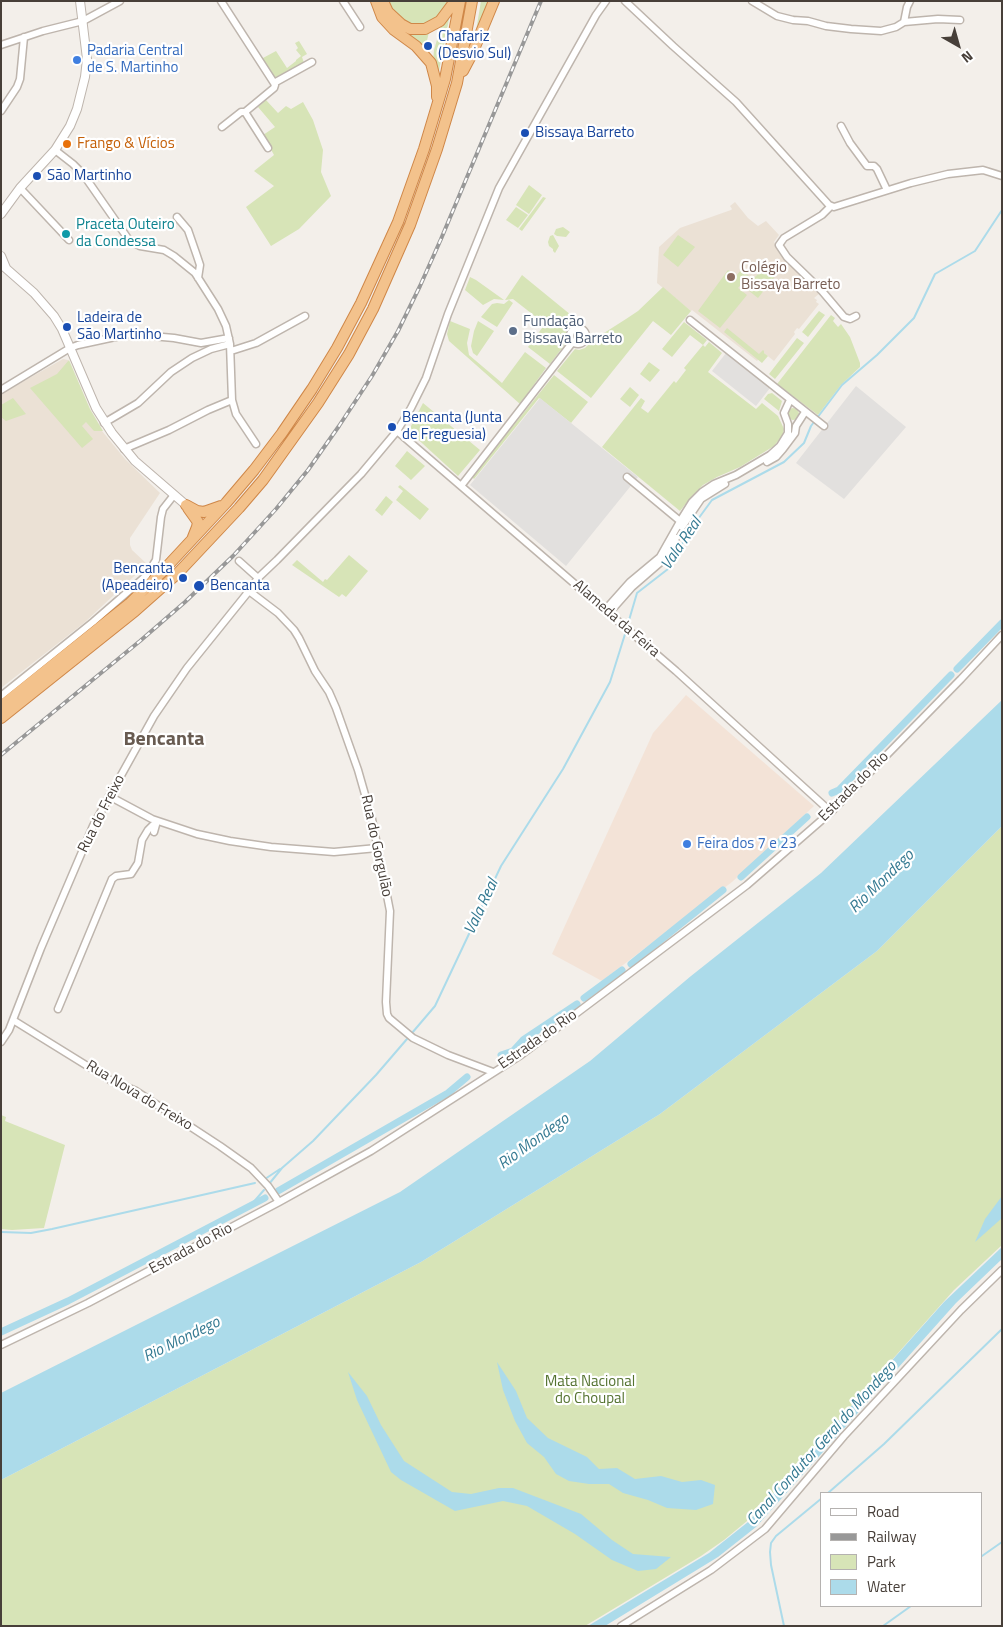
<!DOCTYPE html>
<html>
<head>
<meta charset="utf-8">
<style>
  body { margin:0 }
  #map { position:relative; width:1003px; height:1627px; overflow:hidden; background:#f3efea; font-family:"Titillium Web",sans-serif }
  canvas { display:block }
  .frame { position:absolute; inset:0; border:2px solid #473f39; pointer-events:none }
  .legend { position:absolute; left:820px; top:1492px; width:162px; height:115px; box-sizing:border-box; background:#fff; border:1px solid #b5b2b0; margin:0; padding:6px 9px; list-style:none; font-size:15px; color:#473f39 }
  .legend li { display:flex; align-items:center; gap:10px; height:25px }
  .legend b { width:25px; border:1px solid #b5b2b0 }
  .north { position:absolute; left:933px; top:20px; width:50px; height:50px; -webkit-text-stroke:4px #fff; paint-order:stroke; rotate:142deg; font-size:14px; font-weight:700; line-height:20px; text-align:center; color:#473f39 }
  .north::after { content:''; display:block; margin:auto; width:18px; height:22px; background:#473f39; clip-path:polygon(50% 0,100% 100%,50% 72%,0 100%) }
</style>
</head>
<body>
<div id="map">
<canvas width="1003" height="1627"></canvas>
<div class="frame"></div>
<ul class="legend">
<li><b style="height:6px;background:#fff"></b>Road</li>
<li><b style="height:6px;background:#989898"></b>Railway</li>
<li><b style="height:14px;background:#d7e4b7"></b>Park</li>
<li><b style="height:14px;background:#acdbea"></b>Water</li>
</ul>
<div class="north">N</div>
</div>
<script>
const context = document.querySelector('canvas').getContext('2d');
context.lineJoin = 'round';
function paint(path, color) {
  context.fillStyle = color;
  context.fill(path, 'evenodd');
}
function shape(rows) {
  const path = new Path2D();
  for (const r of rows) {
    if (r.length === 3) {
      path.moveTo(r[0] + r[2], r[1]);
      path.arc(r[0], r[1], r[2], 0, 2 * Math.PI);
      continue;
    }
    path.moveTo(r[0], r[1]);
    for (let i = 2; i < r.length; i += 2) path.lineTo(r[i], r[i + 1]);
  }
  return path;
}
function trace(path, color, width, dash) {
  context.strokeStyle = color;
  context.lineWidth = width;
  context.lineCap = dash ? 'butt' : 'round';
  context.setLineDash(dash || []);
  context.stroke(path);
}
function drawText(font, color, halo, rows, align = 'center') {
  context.font = font + ' "Titillium Web",sans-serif';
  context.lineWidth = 4.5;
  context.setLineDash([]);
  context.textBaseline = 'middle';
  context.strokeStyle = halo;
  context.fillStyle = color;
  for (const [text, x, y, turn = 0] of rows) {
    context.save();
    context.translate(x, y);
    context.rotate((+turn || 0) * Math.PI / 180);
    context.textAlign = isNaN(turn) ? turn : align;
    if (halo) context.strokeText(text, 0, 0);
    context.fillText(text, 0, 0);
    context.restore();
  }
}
paint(shape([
  [686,695,814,806,732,882,602,981,552,954,653,733]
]), '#f3e3d7');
paint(shape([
  [735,202,748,218,758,226,766,221,779,235,774,242,786,258,820,293,814,298,817,300,816,302,819,304,799,329,797,328,794,332,795,334,774,361,764,353,757,361,692,310,691,311,657,283,659,247,680,228,731,210,732,209,730,206],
  [63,359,68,360,89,409,102,431,125,459,160,493,130,538,130,545,132,550,147,564,84,623,1,688,1,394]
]), '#ebe1d5');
paint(shape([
  [387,1,450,1,441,15,423,25,411,26,396,17],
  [481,1,491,1,475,37],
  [448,19,449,19,438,76,433,61,434,50,441,26],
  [429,32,425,49,408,35,409,34],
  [299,41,307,54,302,57,304,63,274,78,262,60,263,58,276,51,287,68,296,61,296,60,301,56,296,50,298,48,295,43],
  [266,100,278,113,286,106,291,109,303,102,313,120,323,150,321,172,331,196,299,229,271,246,246,207,274,186,254,171,274,155,263,135,275,127,258,107],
  [529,185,542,195,529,214,516,205],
  [543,197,546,198,522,231,519,229],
  [516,207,528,215,518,228,506,220],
  [563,227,570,232,566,237,557,236,554,234,556,229],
  [553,235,559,246,555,253,553,251,553,249,549,246,548,242,550,236],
  [678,235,695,247,678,267,663,255],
  [768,265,776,275,758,298,744,287],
  [728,270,736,276,741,270,749,276,738,288,747,295,720,328,698,311],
  [522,275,582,324,573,325,568,329,564,336,566,343,550,364,528,347,545,324,513,299,505,300],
  [470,277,476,280,504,300,494,299,483,305,465,290],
  [663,287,691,311,671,335,653,321,591,398,557,371,575,349,579,350,585,348,591,342,593,336,604,333,626,319,638,311],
  [509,300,513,303,497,327,481,317,492,304,497,303,504,304],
  [819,311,825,315,808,337,802,332],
  [831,315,835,318,833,321,838,327,841,324,850,337,860,363,860,367,841,385,818,415,777,384],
  [450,321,470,329,467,343,469,355,502,383,525,352,546,368,520,404,449,341,447,334],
  [478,321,494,331,477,356,473,353,471,346,474,331],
  [684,322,707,340,703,345,705,347,709,342,722,353,708,372,756,409,762,403,778,416,784,429,783,435,774,446,740,467,717,477,703,485,691,497,680,511,602,447,641,398,645,401,641,408,648,413,674,381,676,383,686,370,684,368,703,345,690,335,672,357,662,349],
  [727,328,759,354,763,350,764,351,764,353,768,356,762,363,724,332],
  [797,338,804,343,775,379,769,374],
  [69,360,90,409,103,431,94,431,86,422,82,426,93,439,82,448,30,388,57,374],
  [649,362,660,370,650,382,640,374],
  [554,375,588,402,571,423,539,398,474,479,472,477],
  [630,387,639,395,630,407,620,399],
  [772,393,782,401,779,411,764,399,768,394],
  [13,398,26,414,6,421,1,417,1,405],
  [423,403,480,450,458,476,411,433,410,428],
  [793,414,6],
  [407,451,425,466,411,480,395,466],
  [400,485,429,509,420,520,396,500,403,491,398,487],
  [386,496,393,502,382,516,375,510],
  [349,555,368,571,346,597,342,594,339,597,292,565,297,560,323,582,325,579,327,580],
  [1002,826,1002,1245,954,1290,764,1504,747,1521,724,1540,701,1556,585,1626,1,1626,1,1480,421,1262,660,1114,877,951],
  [1,1115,6,1117,5,1121,65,1145,44,1228,12,1230,1,1229]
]), '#d7e4b7');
paint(shape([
  [726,353,770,388,756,406,712,371],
  [856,386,906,427,844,499,796,463],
  [540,398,638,477,566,566,470,485]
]), '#e2e0de');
paint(shape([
  [1002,700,1002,826,877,951,660,1114,421,1262,1,1480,1,1393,400,1192,590,1061,691,976,821,873],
  [1002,1196,1002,1218,975,1242,985,1219],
  [1002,1247,1002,1259,956,1303,756,1527,718,1557,605,1626,588,1626,709,1553,748,1522,944,1302],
  [497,1362,516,1391,527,1418,548,1438,587,1457,599,1469,617,1468,635,1479,661,1476,682,1482,701,1480,715,1485,713,1504,696,1510,667,1508,648,1500,623,1493,609,1484,589,1484,569,1481,556,1474,544,1457,527,1443,515,1421,503,1390],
  [348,1372,367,1396,381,1425,404,1461,452,1492,471,1494,499,1488,513,1488,581,1514,612,1540,633,1554,671,1557,656,1569,638,1571,612,1560,575,1534,527,1506,503,1501,455,1511,401,1480,391,1472,357,1400]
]), '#acdbea');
trace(shape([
  [627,627,637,593,668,569,690,530,712,500,784,462,804,443,811,426,842,385,877,355,914,318,935,274,975,251,1002,210],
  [412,1033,435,1006,501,866,563,769,610,682,626,631],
  [265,1179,280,1169],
  [269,1184,282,1168,313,1141,376,1075,407,1039],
  [251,1205,264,1190],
  [1,1232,31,1233,52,1229,255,1183],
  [828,1493,884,1444,1002,1329],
  [982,1556,1002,1542],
  [784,1626,771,1565,770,1552,771,1543,776,1536,822,1498],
  [883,1626,911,1606]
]), '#acdbea', 2);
trace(shape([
  [957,669,1002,623],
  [832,793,839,790,951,675],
  [741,877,807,817],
  [631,964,723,890],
  [584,998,622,970],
  [501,1055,513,1051,523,1040,577,1004],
  [278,1191,448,1093,467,1077],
  [1,1332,68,1301,265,1198]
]), '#acdbea', 7);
const minor = shape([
  [221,1,274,83],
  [343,1,360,27],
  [625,1,673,46,736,102,829,205,834,207,911,183,948,174,983,170,1002,176],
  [752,1,777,16,793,20,808,21,826,26,851,29,881,31,896,27,904,22,938,19,960,20],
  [904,22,907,7,910,1],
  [1,45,43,31,83,21,120,1],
  [1,111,17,87,20,79,24,37],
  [245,112,268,148],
  [841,126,850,143,867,166,874,166,877,169,887,190],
  [222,127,241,112,245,112,274,88,275,85,274,83,312,62],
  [55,150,73,164,83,174,129,240,140,246,164,250,174,256,195,273,218,309,226,326,230,344,232,400,236,414,256,444],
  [20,188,69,240],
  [831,206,822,215,784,238,779,245,787,257,822,291,844,317,850,319,856,316],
  [177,217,188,230,197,256,200,265,198,278],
  [690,320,824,426],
  [578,336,8],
  [231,351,256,343,305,316],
  [1,390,70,348,78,345,129,334,174,338,201,343,229,338],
  [104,423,138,403,171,372,192,358,211,349,230,344],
  [397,431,676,671,831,812],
  [124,449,169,430,208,410,232,400],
  [767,462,776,457,783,449,795,433,796,426,805,412],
  [627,477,680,521],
  [461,486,572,343],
  [682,527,701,499,725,484],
  [239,561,258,578],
  [249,591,278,613,294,630,299,638,315,671,329,692,336,708,358,770,372,819,390,911,386,1002,387,1014,389,1018,413,1038,448,1055,493,1072],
  [605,610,630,582,660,557,682,518,692,502,702,492,714,484,736,475,770,455,780,446,788,433,788,424,784,413,790,400],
  [609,613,632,587,662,561,669,552,676,538],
  [1,696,93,622,146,576,156,560,161,517,163,509,174,495],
  [109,796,152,819,197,834,230,841,271,847,334,852,377,848],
  [58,1009,112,879,116,876,131,874,138,863,142,840,148,830,157,821,154,832],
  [13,1020,110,1080,136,1091,220,1146,251,1168,268,1186,279,1202],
  [1,1042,9,1030,41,948,93,826,154,716,187,668,249,591,258,578,277,560,361,474,397,431,411,408,426,378,448,314,499,188,596,15,606,1],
  [1,1345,88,1303,279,1202,371,1151,521,1055,747,885,831,812,961,679,1002,635],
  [621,1626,711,1570,765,1529,844,1436,961,1310,1002,1270]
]);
const tertiary = shape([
  [1,214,20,188,55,150,70,126,77,109,85,77,87,59,80,1],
  [1,256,6,268],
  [1,264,34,293,54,316,62,329,96,408,112,433,135,461,186,505]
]);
const trunk = shape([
  [376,1,382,17,394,30,416,46,431,63,437,86,437,97],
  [383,1,388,12,401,24,410,29,425,29,440,21,455,1],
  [463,71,472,54,494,1],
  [186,505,197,511,204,512,221,506],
  [188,508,198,522,197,527,193,537],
  [1,706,129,604,160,574,226,503,254,470,282,433,312,389,337,348,361,303,398,222,424,149,445,79,460,1],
  [1,718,135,611,178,573,239,508,263,480,318,403,349,354,373,309,410,225,437,149,457,83,472,1]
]);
trace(minor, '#beb5ad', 9);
trace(tertiary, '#beb5ad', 10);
trace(trunk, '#cf8748', 12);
trace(minor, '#fff', 6);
trace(tertiary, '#fff', 8);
trace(trunk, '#f3c28c', 10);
const rail = shape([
  [1,755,140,641,185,602,233,556,276,509,308,470,339,426,372,376,398,331,420,286,441,239,541,1]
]);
trace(rail, '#989898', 4);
trace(rail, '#fff', 2, [5.5]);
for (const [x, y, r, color] of [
  [428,46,5,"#1a4fb4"],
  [77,60,5,"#3f7fe0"],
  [525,133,5,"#1a4fb4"],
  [67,144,5,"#e8710a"],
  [37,176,5,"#1a4fb4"],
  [66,234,5,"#0f9aa8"],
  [731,277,5,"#8d6e63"],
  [67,327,5,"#1a4fb4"],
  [513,331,5,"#5c6f8a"],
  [392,427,5,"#1a4fb4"],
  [183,578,5,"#1a4fb4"],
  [199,586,6,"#1a4fb4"],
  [687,844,5,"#3f7fe0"]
]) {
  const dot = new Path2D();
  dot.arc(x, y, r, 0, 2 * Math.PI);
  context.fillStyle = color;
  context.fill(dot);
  trace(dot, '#fff', 2);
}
drawText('15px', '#164399', '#fff', [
  ["Chafariz",438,37],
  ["(Desvio Sul)",438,54],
  ["Bissaya Barreto",535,133],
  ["São Martinho",47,176],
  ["Ladeira de",77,318],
  ["São Martinho",77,335],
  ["Bencanta (Junta",402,418],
  ["de Freguesia)",402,435],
  ["Bencanta",173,569,"right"],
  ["(Apeadeiro)",173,586,"right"],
  ["Bencanta",210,586]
], 'left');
drawText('15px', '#366cbe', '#fff', [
  ["Padaria Central",87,51],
  ["de S. Martinho",87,68],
  ["Feira dos 7 e 23",697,844]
], 'left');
drawText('15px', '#c56008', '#fff', [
  ["Frango & Vícios",77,144]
], 'left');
drawText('15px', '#0d838f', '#fff', [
  ["Praceta Outeiro",76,225],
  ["da Condessa",76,242]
], 'left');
drawText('15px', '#785e54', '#fff', [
  ["Colégio",741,268],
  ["Bissaya Barreto",741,285]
], 'left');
drawText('15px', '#4e5e75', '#fff', [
  ["Fundação",523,322],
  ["Bissaya Barreto",523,339]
], 'left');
drawText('15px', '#473f39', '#fff', [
  ["Alameda da Feira",616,619,41],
  ["Estrada do Rio",854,787,-45],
  ["Rua do Freixo",102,814,-63],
  ["Rua do Gorgulão",376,846,78],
  ["Estrada do Rio",538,1040,-35],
  ["Rua Nova do Freixo",139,1096,31],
  ["Estrada do Rio",191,1249,-28]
]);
drawText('15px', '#557331', '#fff', [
  ["Mata Nacional",590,1382],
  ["do Choupal",590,1399]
]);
drawText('italic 16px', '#357a92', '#fff', [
  ["Vala Real",682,544,-56],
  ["Rio Mondego",882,882,-44],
  ["Vala Real",482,907,-65],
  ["Rio Mondego",534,1142,-36],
  ["Rio Mondego",182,1340,-26],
  ["Canal Condutor Geral do Mondego",822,1444,-48]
]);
drawText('bold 20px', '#685b51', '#fff', [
  ["Bencanta",164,740]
]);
</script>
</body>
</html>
